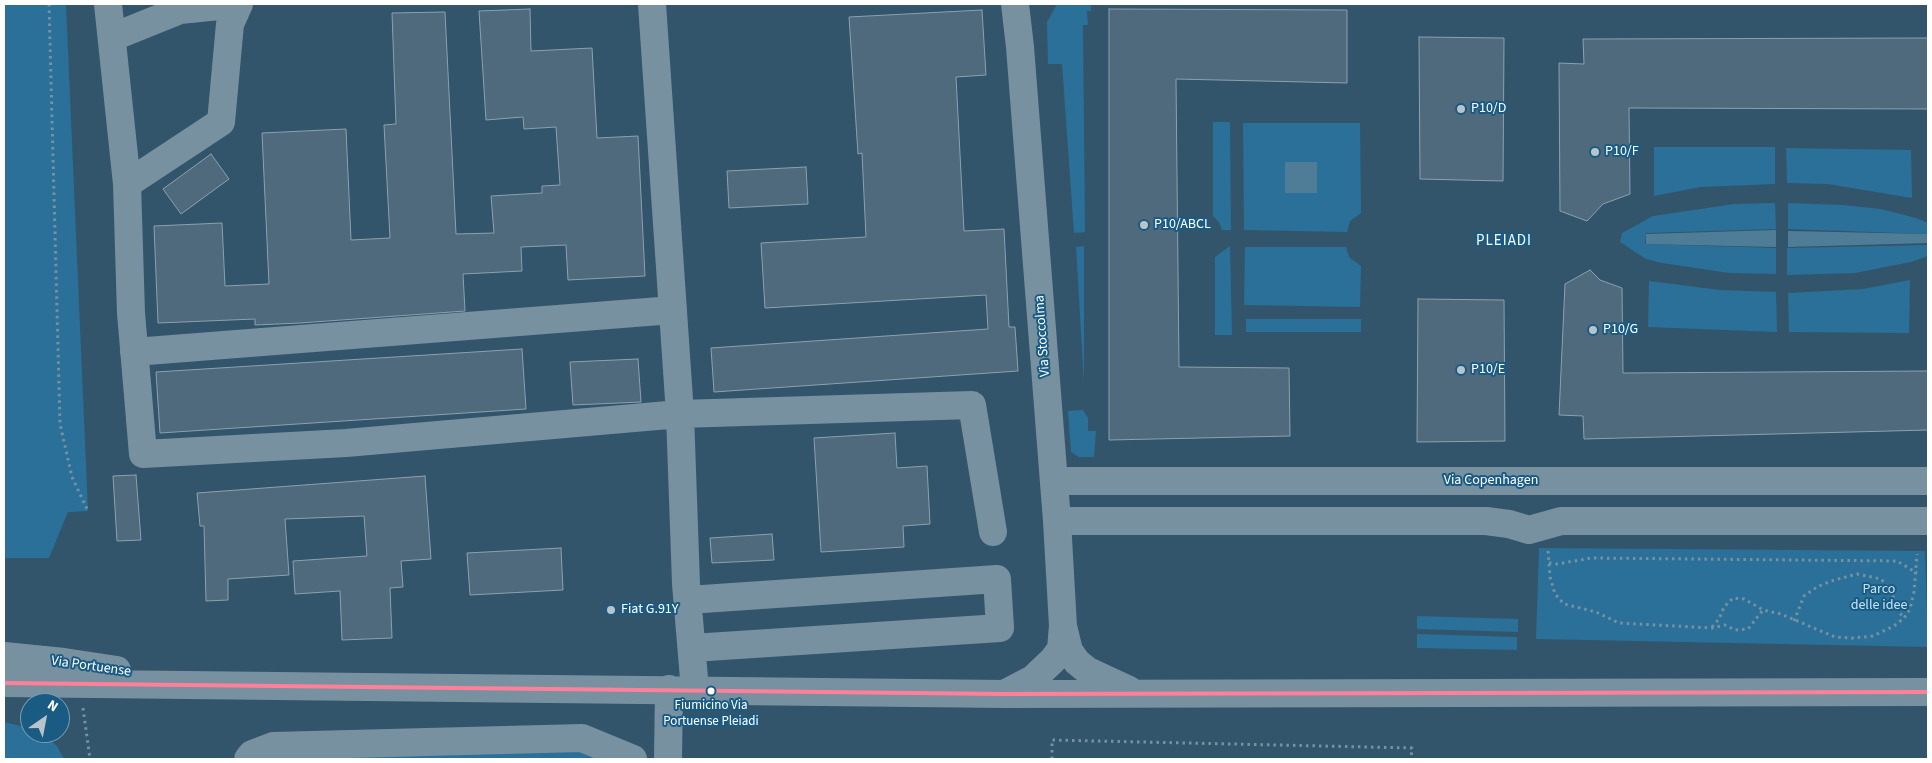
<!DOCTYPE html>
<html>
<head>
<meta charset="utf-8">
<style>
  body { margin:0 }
  #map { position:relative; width:1932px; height:763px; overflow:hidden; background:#32556b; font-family:"Source Sans 3",sans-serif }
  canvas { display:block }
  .frame { position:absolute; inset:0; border:5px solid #fff; pointer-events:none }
  .north { position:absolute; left:20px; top:693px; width:50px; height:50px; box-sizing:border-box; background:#1a5b83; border:1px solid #769db5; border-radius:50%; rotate:33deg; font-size:14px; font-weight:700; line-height:20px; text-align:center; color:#fff }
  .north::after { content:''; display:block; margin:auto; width:18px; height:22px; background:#b7c4cb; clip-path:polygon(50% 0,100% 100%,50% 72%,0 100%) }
</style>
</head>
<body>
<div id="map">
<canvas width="1932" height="763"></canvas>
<div class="frame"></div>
<div class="north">N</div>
</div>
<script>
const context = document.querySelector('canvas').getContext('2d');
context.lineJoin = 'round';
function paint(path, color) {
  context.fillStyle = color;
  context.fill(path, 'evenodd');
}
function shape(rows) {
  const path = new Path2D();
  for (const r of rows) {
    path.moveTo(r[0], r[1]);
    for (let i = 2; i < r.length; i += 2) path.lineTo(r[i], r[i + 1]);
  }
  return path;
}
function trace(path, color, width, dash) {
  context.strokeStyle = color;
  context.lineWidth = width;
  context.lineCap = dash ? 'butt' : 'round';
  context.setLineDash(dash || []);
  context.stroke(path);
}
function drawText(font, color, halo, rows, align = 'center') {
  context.font = font + ' "Source Sans 3",sans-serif';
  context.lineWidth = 4;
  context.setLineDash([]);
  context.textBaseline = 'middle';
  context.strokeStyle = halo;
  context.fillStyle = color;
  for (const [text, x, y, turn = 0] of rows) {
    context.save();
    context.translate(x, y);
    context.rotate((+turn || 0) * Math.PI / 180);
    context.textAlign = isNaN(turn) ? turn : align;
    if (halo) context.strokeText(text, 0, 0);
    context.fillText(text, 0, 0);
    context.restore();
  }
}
paint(shape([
  [4,4,66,4,88,511,68,512,49,558,4,558],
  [1057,4,1091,4,1091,11,1087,11,1088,25,1083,25,1085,232,1074,233,1062,64,1048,64,1047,22],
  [1213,122,1230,122,1231,230,1222,230,1219,222,1213,216],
  [1243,123,1360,123,1361,213,1350,221,1347,232,1244,230],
  [1654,147,1775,147,1775,184,1701,187,1654,196],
  [1786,148,1911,150,1912,198,1828,184,1787,183],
  [1775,203,1776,229,1646,233,1645,244,1776,248,1776,274,1729,273,1662,263,1646,259,1620,242,1622,233,1653,216,1734,204],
  [1788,203,1843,205,1881,209,1916,218,1928,223,1928,234,1788,229],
  [1928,245,1928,256,1911,262,1855,273,1787,275,1787,248],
  [1084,246,1084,383,1076,247],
  [1230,246,1232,335,1215,335,1215,257],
  [1245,247,1346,247,1349,257,1361,266,1360,307,1244,305],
  [1910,280,1909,333,1789,332,1788,293,1863,289],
  [1649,281,1720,290,1776,292,1777,332,1648,327],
  [1246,319,1361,319,1361,332,1246,332],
  [1083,410,1088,418,1088,431,1096,431,1094,457,1079,457,1071,452,1068,411],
  [1539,548,1925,551,1928,647,1536,639],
  [1417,616,1518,619,1518,632,1417,629],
  [1417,634,1517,637,1517,650,1417,648],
  [4,722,30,728,30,733,43,733,57,746,64,759,4,759],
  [566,748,616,759,272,759]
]), '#2a7099');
paint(shape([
  [1285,162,1317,162,1317,193,1285,193],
  [1776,230,1776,247,1646,244,1646,234],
  [1788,231,1928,234,1928,243,1788,247]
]), '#4f7d98');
const building = shape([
  [530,9,531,51,592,48,597,138,638,136,645,276,568,280,566,245,521,247,522,271,463,274,465,311,300,323,255,325,255,319,158,323,154,226,222,223,225,286,269,284,262,133,346,129,351,240,390,238,384,125,396,124,392,13,445,12,456,234,494,233,491,196,542,193,542,186,560,185,556,127,524,129,523,117,486,120,479,11,530,9],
  [1109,9,1347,10,1347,83,1176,79,1179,367,1289,368,1290,436,1109,440,1109,9],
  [982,10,986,75,956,77,964,231,1004,229,1009,327,1015,327,1018,371,714,392,711,348,988,329,986,295,765,308,761,243,866,237,862,153,858,154,849,17,982,10],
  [1419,37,1504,38,1503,181,1420,179,1419,37],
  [1928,38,1928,109,1629,108,1630,194,1603,204,1587,221,1560,211,1559,63,1584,64,1583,39,1928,38],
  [211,154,229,179,181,214,163,189,211,154],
  [806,167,808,204,729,208,727,171,806,167],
  [1590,270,1600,280,1622,288,1623,373,1928,371,1928,430,1584,439,1583,416,1559,415,1565,284,1590,270],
  [1418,299,1504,300,1505,441,1417,442,1418,299],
  [522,349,526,409,160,433,156,372,522,349],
  [638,359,641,402,573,405,570,362,638,359],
  [895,433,897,468,927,466,930,524,903,526,904,547,821,552,814,438,895,433],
  [136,475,141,540,117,541,113,476,136,475],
  [425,476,431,559,401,561,403,587,390,588,392,638,342,640,340,591,295,594,293,561,367,556,364,516,285,519,289,575,228,579,228,600,206,601,204,526,200,526,197,493,425,476],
  [772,534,774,560,712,563,710,538,772,534],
  [561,548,563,590,470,595,467,553,561,548]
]);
paint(building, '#4e6a7c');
trace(building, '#8ca1af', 1);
trace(shape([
  [49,4,60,424,72,477,88,511],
  [1548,551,1550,577,1555,594,1564,604,1596,612,1619,623,1712,628,1725,625,1735,630,1748,629,1763,610,1781,614,1835,637,1853,638,1873,636,1894,626,1904,618,1910,609,1914,592,1917,554],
  [1549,563,1557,564,1592,558,1897,561,1917,573],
  [1794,621,1804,596,1817,587,1831,581,1857,574,1881,579,1890,589,1899,612,1904,618],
  [1712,627,1719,619,1724,607,1733,598,1744,599,1763,610],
  [83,708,90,759],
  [1052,759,1052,740,1412,748,1411,759]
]), '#7891a1', 3, [2.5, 4]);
trace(shape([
  [108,4,127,184,131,313,143,454,346,443,680,414,972,405,993,532],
  [652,4,680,414,686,584,695,690],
  [113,37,180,10,239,4],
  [127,184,221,122,230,24,239,4],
  [134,352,673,310],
  [1054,481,1928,481],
  [1057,521,1486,521,1509,524,1529,530,1561,521,1928,521],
  [688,600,997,579,1000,628,692,648],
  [1063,626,1069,651,1077,662,1088,671,1129,690],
  [4,656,64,662,117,670],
  [4,683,1005,694,1928,692],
  [1006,693,1033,679,1053,660,1061,649,1063,626,1057,521,1020,47,1015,4],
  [248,759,252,754,273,746,582,738,633,759],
  [668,759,669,689]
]), '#7891a1', 28);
trace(shape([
  [4,683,1005,694,1928,692]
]), '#ff8098', 4);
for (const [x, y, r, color] of [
  [1461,109,5,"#b7c4cb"],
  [1595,152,5,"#b7c4cb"],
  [1144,225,5,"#b7c4cb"],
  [1593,330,5,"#b7c4cb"],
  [1461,370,5,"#b7c4cb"],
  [611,610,5,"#b7c4cb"],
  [711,691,4.5,"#fff"]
]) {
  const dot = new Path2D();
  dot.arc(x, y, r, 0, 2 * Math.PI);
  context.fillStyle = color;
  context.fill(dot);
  trace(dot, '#1a5b83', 2);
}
drawText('13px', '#fff', '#1a5b83', [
  ["Fiumicino Via",711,706],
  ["Portuense Pleiadi",711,722]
]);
drawText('14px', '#fff', '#1a5b83', [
  ["P10/D",1471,109],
  ["P10/F",1605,152],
  ["P10/ABCL",1154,225],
  ["P10/G",1603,330],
  ["P10/E",1471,370],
  ["Fiat G.91Y",621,610]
], 'left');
drawText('14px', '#fff', '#1a5b83', [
  ["Via Stoccolma",1043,336,-94],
  ["Via Copenhagen",1491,481],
  ["Via Portuense",91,667,8]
]);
drawText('14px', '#c4e5f8', '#1a5b83', [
  ["Parco",1879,590],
  ["delle idee",1879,606]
]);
context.letterSpacing = '1px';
drawText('15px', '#fff', '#1a5b83', [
  ["PLEIADI",1504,242]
]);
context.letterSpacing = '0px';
</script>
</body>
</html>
